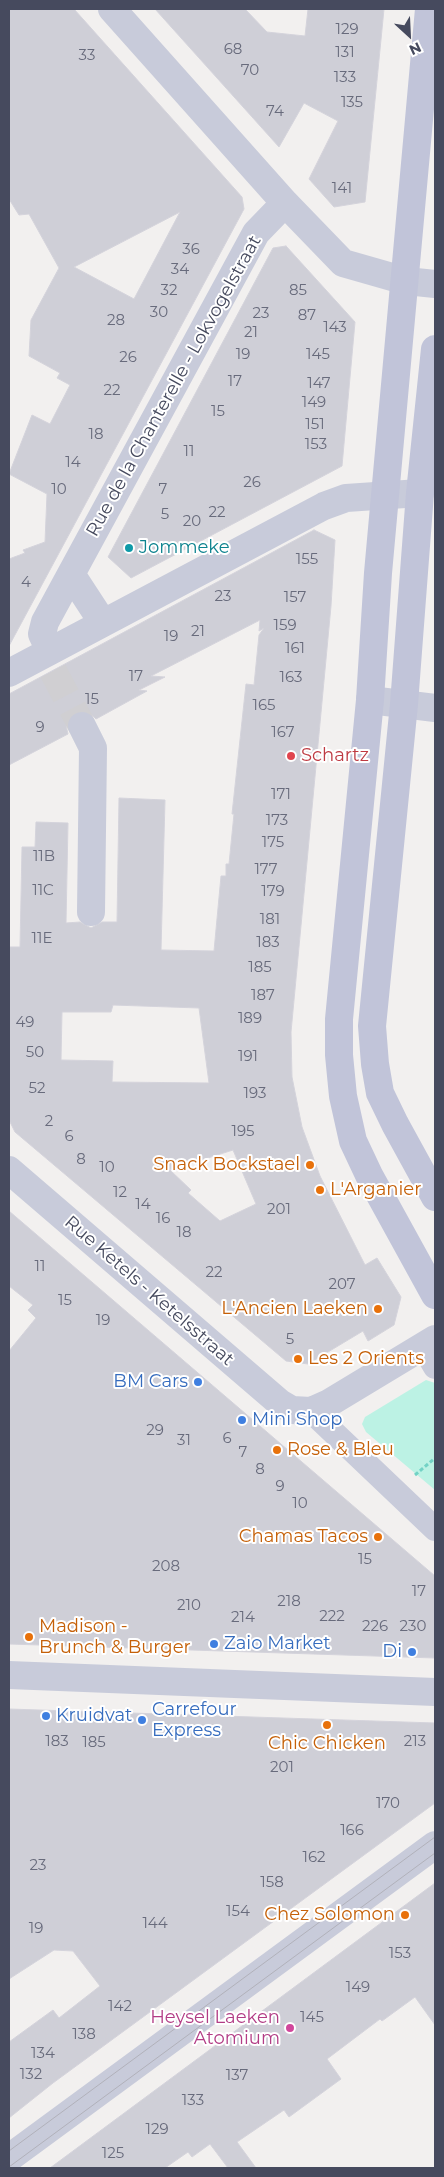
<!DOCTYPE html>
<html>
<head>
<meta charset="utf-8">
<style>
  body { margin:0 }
  #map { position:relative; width:444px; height:2177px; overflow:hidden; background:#f2f0ef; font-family:Montserrat,sans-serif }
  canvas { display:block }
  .frame { position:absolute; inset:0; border:10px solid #464a5e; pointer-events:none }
  .north { position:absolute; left:384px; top:10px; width:50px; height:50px; -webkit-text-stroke:4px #fff; paint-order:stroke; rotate:155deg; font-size:14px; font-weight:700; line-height:20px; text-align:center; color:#464a5e }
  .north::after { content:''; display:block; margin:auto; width:18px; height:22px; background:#464a5e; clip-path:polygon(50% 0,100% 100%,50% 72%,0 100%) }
</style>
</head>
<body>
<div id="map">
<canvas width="444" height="2177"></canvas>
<div class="frame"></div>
<div class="north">N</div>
</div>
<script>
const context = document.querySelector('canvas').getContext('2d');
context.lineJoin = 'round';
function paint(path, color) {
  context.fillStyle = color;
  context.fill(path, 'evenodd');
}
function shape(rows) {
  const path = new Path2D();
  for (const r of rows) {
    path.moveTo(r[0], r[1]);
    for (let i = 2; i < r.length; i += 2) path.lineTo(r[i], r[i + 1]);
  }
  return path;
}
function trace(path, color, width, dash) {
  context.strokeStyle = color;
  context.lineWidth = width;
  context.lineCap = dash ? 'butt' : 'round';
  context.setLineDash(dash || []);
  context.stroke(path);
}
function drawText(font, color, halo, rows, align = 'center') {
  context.font = font + ' Montserrat,sans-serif';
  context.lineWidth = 4;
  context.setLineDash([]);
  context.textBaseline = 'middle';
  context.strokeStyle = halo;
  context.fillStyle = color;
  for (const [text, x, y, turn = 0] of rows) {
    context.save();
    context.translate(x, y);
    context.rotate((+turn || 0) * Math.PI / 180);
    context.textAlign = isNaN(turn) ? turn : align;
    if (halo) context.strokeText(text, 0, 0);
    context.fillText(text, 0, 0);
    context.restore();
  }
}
paint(shape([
  [426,1380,435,1383,435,1490,366,1432,362,1424,365,1417]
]), '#bcf2e4');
const building = shape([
  [9,9,74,9,242,197,244,209,9,646,9,559,25,553,23,550,45,542,47,494,9,474,32,415,50,424,70,385,57,378,60,373,29,356,31,320,59,268,29,214,19,215,9,199,9,9],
  [180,212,134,299,74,267,180,212],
  [155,9,245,9,267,32,305,36,308,9,384,9,365,202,334,207,309,179,338,121,304,103,279,147,155,9],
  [286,246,355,322,342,466,131,578,108,557,273,248,286,246],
  [314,530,335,540,331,606,291,1032,292,1077,302,1127,320,1176,365,1265,377,1258,401,1297,394,1325,368,1341,363,1331,308,1364,286,1361,15,1132,9,1120,9,947,20,947,22,847,35,847,36,822,68,823,66,923,80,922,91,928,102,922,117,922,119,798,165,800,161,950,214,951,221,876,226,876,226,864,229,864,234,814,232,814,246,684,254,685,259,635,264,628,259,631,260,620,151,676,165,677,139,690,147,691,96,719,90,713,83,710,75,712,69,718,66,725,68,734,9,765,9,694,314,530],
  [113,1005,199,1008,209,1083,112,1082,113,1061,61,1060,62,1012,111,1012,113,1005],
  [233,1150,256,1204,220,1221,188,1193,191,1190,170,1170,233,1150],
  [9,1211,435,1576,435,1658,9,1644,9,1351,36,1318,28,1310,33,1305,9,1286,9,1211],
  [9,1709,435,1723,435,1803,53,2083,9,2118,9,2042,53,2010,59,2018,100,1986,73,1951,54,1950,9,1979,9,1709],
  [435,1883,435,2025,415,1997,382,2021,380,2019,327,2059,341,2079,289,2117,284,2110,237,2142,256,2168,228,2168,210,2144,192,2157,188,2152,165,2168,50,2168,435,1883]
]);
paint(building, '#cfcfd7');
trace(building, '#d4d3db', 1);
trace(shape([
  [53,671,82,726]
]), '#d0cfd2', 28, [28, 14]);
trace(shape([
  [415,1475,435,1458]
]), '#72d2c5', 3, [4, 2.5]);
trace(shape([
  [428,1355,435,1367],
  [311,1411,435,1529]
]), '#c8cbda', 24);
trace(shape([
  [112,9,285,203,343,263,406,281,435,284],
  [71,574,103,623],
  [50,651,42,634,45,622,256,233,285,203],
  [9,673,324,506,346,498,420,493],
  [370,700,435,708],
  [82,726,93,748,91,912],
  [9,1170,280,1403,292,1410,311,1411,329,1403,435,1339],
  [9,2158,435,1845]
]), '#c8cbda', 28);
trace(shape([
  [9,1675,435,1692]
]), '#c8cbda', 28);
trace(shape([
  [429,9,378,573,370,700,339,1019,339,1055,343,1096,353,1141,369,1175,435,1295],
  [435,349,420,493,404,704,372,1026,375,1064,380,1093,395,1124,435,1197]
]), '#c1c4d9', 28);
trace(shape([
  [9,2151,435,1837],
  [9,2167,435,1853]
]), '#b1b1ba', 1);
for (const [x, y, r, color] of [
  [129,548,5,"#0f9aa8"],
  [291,756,5,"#e0444e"],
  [310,1165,5,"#e8710a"],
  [320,1190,5,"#e8710a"],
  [378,1309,5,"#e8710a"],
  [298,1359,5,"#e8710a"],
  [198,1382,5,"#3f7fe0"],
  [242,1420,5,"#3f7fe0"],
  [277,1450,5,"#e8710a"],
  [378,1537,5,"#e8710a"],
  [29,1637,5,"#e8710a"],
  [214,1644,5,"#3f7fe0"],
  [412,1652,5,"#3f7fe0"],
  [46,1716,5,"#3f7fe0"],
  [142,1720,5,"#3f7fe0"],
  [327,1725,5,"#e8710a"],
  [405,1915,5,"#e8710a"],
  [290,2028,5,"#d1479c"]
]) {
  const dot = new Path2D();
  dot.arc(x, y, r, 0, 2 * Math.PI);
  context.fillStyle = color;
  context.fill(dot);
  trace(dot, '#fff', 2);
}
drawText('15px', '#686b7c', null, [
  ["129",347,30],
  ["68",233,50],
  ["131",345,53],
  ["33",87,56],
  ["70",250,71],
  ["133",345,78],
  ["135",352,103],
  ["74",275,112],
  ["141",342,189],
  ["36",191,250],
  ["34",180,270],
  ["32",169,291],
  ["85",298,291],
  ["30",159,313],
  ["23",261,314],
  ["87",307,316],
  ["28",116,321],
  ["143",335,328],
  ["21",251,333],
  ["19",243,355],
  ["145",318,355],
  ["26",128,358],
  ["17",235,382],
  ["147",319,384],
  ["22",112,391],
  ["149",314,403],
  ["15",218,412],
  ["151",315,425],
  ["18",96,435],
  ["153",316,445],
  ["11",189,452],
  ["14",73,463],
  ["26",252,483],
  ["10",59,490],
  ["7",163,490],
  ["22",217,513],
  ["5",165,515],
  ["20",192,522],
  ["155",307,560],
  ["4",26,583],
  ["23",223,597],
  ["157",295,598],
  ["159",285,626],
  ["21",198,632],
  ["19",171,637],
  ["161",295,649],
  ["17",136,677],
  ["163",291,678],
  ["15",92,700],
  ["165",264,706],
  ["9",40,728],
  ["167",283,733],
  ["171",281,795],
  ["173",277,821],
  ["175",273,843],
  ["11B",44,857],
  ["177",266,870],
  ["11C",43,891],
  ["179",273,892],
  ["181",270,920],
  ["11E",42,939],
  ["183",268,943],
  ["185",260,968],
  ["187",263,996],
  ["189",250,1019],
  ["49",25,1023],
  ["50",35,1053],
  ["191",248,1057],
  ["52",37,1089],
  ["193",255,1094],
  ["2",49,1122],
  ["195",243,1132],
  ["6",69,1137],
  ["8",81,1160],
  ["10",107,1168],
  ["12",120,1193],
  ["14",143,1205],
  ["201",279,1210],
  ["16",163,1219],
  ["18",184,1233],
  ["11",40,1267],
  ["22",214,1273],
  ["207",342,1285],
  ["15",65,1301],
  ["19",103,1321],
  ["5",290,1340],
  ["29",155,1431],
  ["6",227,1439],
  ["31",184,1441],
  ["7",243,1453],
  ["8",260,1470],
  ["9",280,1487],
  ["10",300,1504],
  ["15",365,1560],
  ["208",166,1567],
  ["17",419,1592],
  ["218",289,1602],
  ["210",189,1606],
  ["222",332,1617],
  ["214",243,1618],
  ["226",375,1627],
  ["230",413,1627],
  ["183",57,1742],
  ["213",415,1742],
  ["185",94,1743],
  ["201",282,1768],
  ["170",388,1804],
  ["166",352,1831],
  ["162",314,1858],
  ["23",38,1866],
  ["158",272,1883],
  ["154",238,1912],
  ["144",155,1924],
  ["19",36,1929],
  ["153",400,1954],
  ["149",358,1988],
  ["142",120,2007],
  ["145",312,2018],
  ["138",84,2035],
  ["134",43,2054],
  ["132",31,2075],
  ["137",237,2076],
  ["133",193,2101],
  ["129",157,2130],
  ["125",113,2154]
]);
drawText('18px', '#464a5e', '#fff', [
  ["Rue de la Chanterelle - Lokvogelstraat",174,386,-61],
  ["Rue Ketels - Ketelsstraat",149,1291,41]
]);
drawText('18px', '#0d838f', '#fff', [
  ["Jommeke",139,548]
], 'left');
drawText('18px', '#be3a42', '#fff', [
  ["Schartz",301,756]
], 'left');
drawText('18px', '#c56008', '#fff', [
  ["Snack Bockstael",300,1165],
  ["L'Arganier",330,1190,"left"],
  ["L'Ancien Laeken",368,1309],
  ["Les 2 Orients",308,1359,"left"],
  ["Rose & Bleu",287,1450,"left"],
  ["Chamas Tacos",368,1537],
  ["Madison -",39,1627,"left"],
  ["Brunch & Burger",39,1648,"left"],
  ["Chic Chicken",327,1744,"center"],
  ["Chez Solomon",395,1915]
], 'right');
drawText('18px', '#366cbe', '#fff', [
  ["BM Cars",188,1382,"right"],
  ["Mini Shop",252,1420],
  ["Zaio Market",224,1644],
  ["Di",402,1652,"right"],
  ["Carrefour",152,1710],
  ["Express",152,1731],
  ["Kruidvat",56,1716]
], 'left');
drawText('18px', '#b23c85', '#fff', [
  ["Heysel Laeken",280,2018],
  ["Atomium",280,2039]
], 'right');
</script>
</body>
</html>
